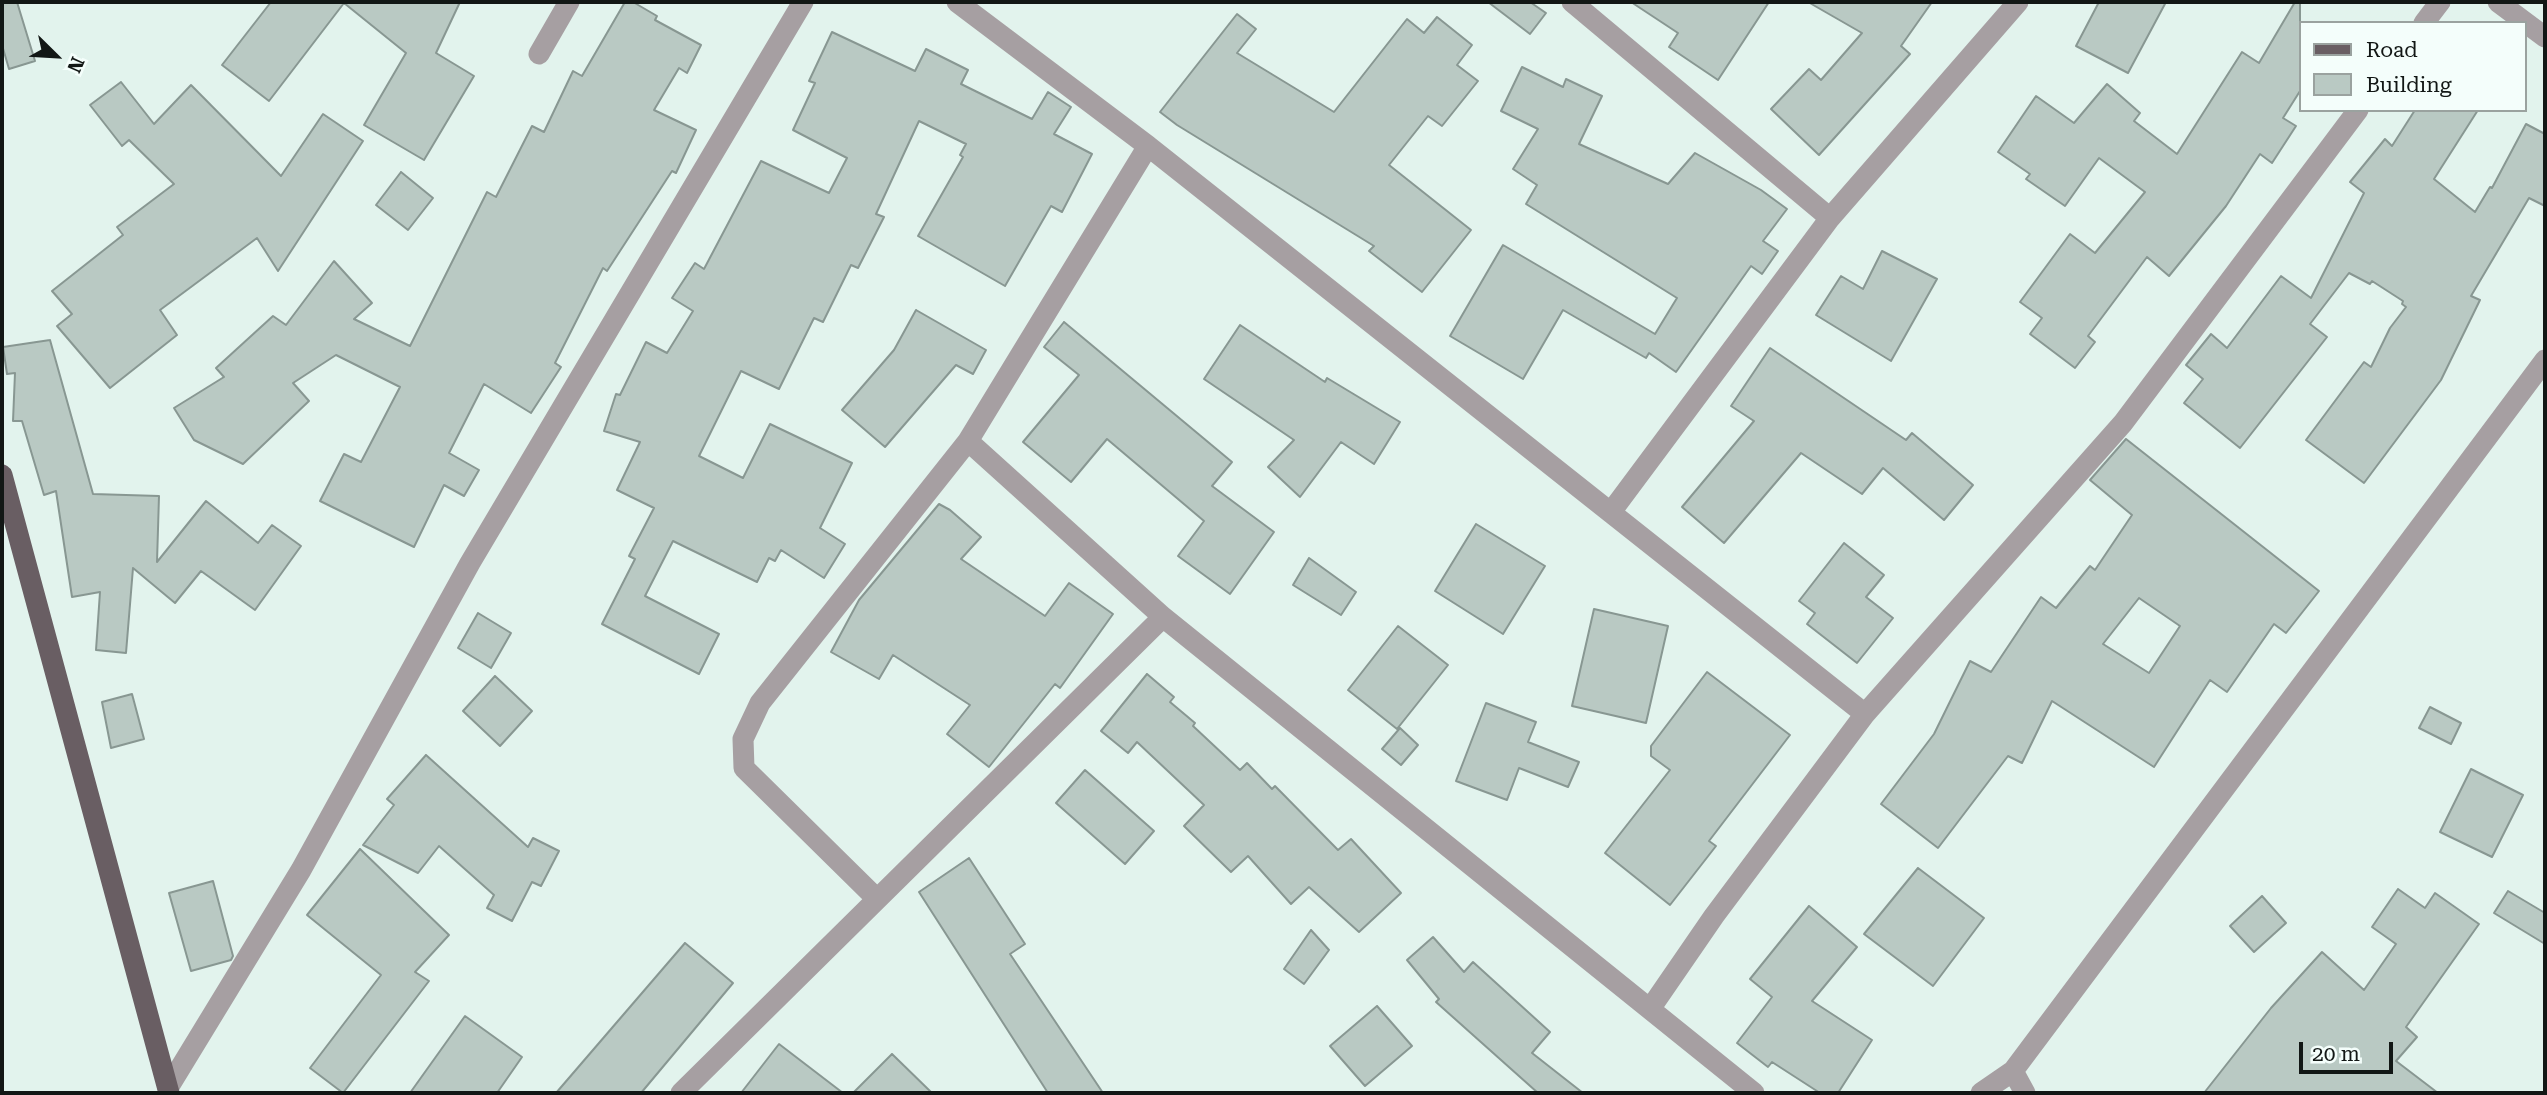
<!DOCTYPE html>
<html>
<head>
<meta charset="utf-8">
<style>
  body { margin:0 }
  #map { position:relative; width:2547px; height:1095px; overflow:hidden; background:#e2f3ed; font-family:"Roboto Serif",serif }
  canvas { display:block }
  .frame { position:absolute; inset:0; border:4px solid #121715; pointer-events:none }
  .legend { position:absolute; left:2299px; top:21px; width:228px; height:91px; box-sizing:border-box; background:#f4fefb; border:2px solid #9aa29f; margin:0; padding:9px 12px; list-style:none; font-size:21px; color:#121715 }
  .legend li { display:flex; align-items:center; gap:14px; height:35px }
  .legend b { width:35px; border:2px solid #9aa29f }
  .north { position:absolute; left:21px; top:21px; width:70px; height:70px; -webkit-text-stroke:5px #f4fefb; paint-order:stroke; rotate:114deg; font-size:19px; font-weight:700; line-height:28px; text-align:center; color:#121715 }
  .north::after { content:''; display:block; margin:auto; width:24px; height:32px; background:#121715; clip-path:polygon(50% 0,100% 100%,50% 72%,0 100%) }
  .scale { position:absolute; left:2299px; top:1042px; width:94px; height:32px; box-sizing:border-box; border:4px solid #121715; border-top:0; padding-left:9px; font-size:21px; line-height:24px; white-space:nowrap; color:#121715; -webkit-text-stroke:5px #f4fefb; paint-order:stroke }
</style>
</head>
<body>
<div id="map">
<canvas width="2547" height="1095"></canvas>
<div class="frame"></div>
<ul class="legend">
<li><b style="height:9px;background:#695e63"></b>Road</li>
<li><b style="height:19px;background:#b9c9c3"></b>Building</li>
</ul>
<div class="north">N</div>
<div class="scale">20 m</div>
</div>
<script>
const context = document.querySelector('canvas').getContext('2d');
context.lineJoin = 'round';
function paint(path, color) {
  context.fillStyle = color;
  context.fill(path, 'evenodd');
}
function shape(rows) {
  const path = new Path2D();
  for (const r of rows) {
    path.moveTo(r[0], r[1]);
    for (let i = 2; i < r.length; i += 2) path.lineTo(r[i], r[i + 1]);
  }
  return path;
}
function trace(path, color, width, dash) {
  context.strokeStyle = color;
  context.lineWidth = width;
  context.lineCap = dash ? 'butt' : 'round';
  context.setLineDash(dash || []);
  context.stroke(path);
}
const building = shape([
  [2,2,17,2,35,61,9,69,2,45,2,2],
  [271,2,460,2,436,53,474,76,424,160,364,125,406,53,344,3,269,101,222,65,271,2],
  [625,2,633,2,657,16,655,20,701,45,687,73,679,68,654,110,696,130,676,173,672,171,607,271,603,268,555,363,561,367,531,413,484,384,449,453,479,470,464,496,444,485,414,547,320,501,344,454,361,462,400,387,336,355,293,383,309,401,243,464,194,440,174,408,224,377,216,368,273,316,286,325,334,261,372,303,354,319,410,346,487,192,496,197,532,126,544,132,573,71,582,76,625,2],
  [1488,2,1530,2,1546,13,1530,34,1488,2],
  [1631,2,1769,2,1718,80,1669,47,1678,33,1631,2],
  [1808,2,1932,2,1901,46,1910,54,1819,155,1771,109,1809,69,1821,80,1862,33,1808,2],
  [2099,2,2166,2,2128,73,2076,46,2099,2],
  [2295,2,2300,2,2300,91,2283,118,2296,126,2272,163,2260,154,2226,206,2169,276,2147,257,2088,336,2095,342,2075,368,2030,334,2042,318,2020,302,2070,234,2095,253,2145,192,2099,158,2065,206,2026,179,2030,174,1998,152,2036,96,2074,123,2107,84,2140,113,2134,121,2177,154,2242,52,2259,63,2295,2],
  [1237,14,1256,29,1237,53,1334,112,1407,19,1424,33,1437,17,1472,45,1457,65,1478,81,1442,126,1428,116,1389,165,1471,230,1422,292,1369,251,1374,246,1177,125,1160,112,1237,14],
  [832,32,915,71,926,49,968,70,961,84,1032,119,1048,92,1071,107,1054,134,1092,154,1062,212,1051,206,1005,286,918,236,963,157,960,155,966,144,919,121,876,214,884,217,858,268,851,265,823,322,814,318,779,389,741,371,699,456,743,478,770,424,852,463,820,528,845,544,824,578,781,550,775,561,769,558,757,582,673,541,645,596,719,634,699,674,602,624,635,559,629,556,654,508,617,490,640,442,604,431,616,394,620,395,646,342,667,353,693,311,672,298,695,263,704,269,761,161,829,193,847,158,793,130,815,83,809,81,832,32],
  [1522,67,1563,87,1566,79,1602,96,1579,144,1668,184,1695,153,1761,190,1787,209,1763,241,1778,251,1762,274,1751,266,1676,372,1649,353,1646,358,1563,310,1523,379,1450,336,1503,245,1655,334,1677,298,1526,204,1537,185,1513,169,1538,129,1501,111,1522,67],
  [121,82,154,124,191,85,281,176,323,114,363,141,278,271,257,238,160,310,177,335,110,388,57,326,72,314,52,291,123,235,117,227,174,184,129,140,122,146,90,105,121,82],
  [2415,110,2478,110,2434,179,2475,212,2490,187,2492,188,2526,124,2545,134,2545,206,2529,198,2471,296,2480,300,2441,380,2364,483,2306,440,2364,362,2371,367,2390,328,2406,307,2402,304,2403,301,2372,281,2370,284,2349,273,2310,324,2327,337,2240,448,2184,403,2203,379,2186,365,2211,334,2227,348,2281,276,2311,298,2364,193,2350,182,2385,139,2392,146,2415,110],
  [401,172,433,198,408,230,376,205,401,172],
  [1882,251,1937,279,1891,361,1816,315,1841,276,1863,289,1882,251],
  [916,310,986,350,973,374,956,365,885,447,842,410,894,350,916,310],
  [1064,322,1232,462,1212,486,1274,532,1230,594,1178,556,1204,521,1107,439,1071,482,1023,442,1079,375,1044,347,1064,322],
  [1240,325,1325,382,1327,378,1400,422,1374,464,1341,442,1300,497,1268,467,1294,440,1204,379,1240,325],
  [50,340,93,494,159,496,157,562,206,501,258,543,272,525,301,546,255,610,201,571,175,603,133,568,126,653,96,650,100,592,72,597,56,491,44,495,22,421,13,421,15,373,7,374,3,347,50,340],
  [1770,348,1906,440,1912,433,1973,485,1944,520,1883,468,1862,494,1801,453,1724,543,1682,507,1754,421,1731,406,1770,348],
  [2126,439,2319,591,2286,633,2274,624,2227,692,2210,680,2154,767,2052,701,2022,763,2008,756,1938,848,1881,804,1934,734,1970,661,1991,672,2041,597,2056,608,2090,566,2095,570,2132,515,2090,480,2126,439],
  [2139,598,2180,626,2149,673,2103,644,2139,598],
  [939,504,950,510,981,537,961,559,1045,616,1069,583,1113,614,1060,688,1055,684,989,767,947,734,970,705,893,655,879,679,831,652,859,600,939,504],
  [1476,524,1545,566,1503,634,1435,591,1476,524],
  [1844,543,1884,575,1866,597,1893,618,1857,663,1807,624,1815,613,1799,601,1844,543],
  [1309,558,1356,592,1341,615,1293,585,1309,558],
  [1594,609,1668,626,1646,723,1572,706,1594,609],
  [478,613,511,633,491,668,458,648,478,613],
  [1398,626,1448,665,1397,729,1348,690,1398,626],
  [1707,672,1790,735,1709,841,1716,846,1670,905,1605,853,1670,770,1651,756,1651,746,1707,672],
  [1147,674,1174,697,1170,702,1195,723,1193,726,1240,770,1247,763,1272,789,1275,786,1338,850,1351,839,1401,893,1359,932,1309,887,1291,904,1248,856,1231,872,1184,826,1204,805,1137,742,1128,753,1101,731,1147,674],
  [495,676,532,711,500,746,463,711,495,676],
  [132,694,144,739,111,748,102,702,132,694],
  [1486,703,1536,722,1528,742,1579,762,1568,787,1519,768,1507,800,1456,781,1486,703],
  [2430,707,2461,723,2451,744,2419,728,2430,707],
  [1400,728,1418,745,1401,765,1382,749,1400,728],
  [426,755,528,847,533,838,559,851,541,886,532,882,512,921,487,908,494,895,439,846,418,873,363,845,394,805,387,799,426,755],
  [2471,769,2523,795,2492,857,2440,832,2471,769],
  [1085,770,1154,831,1125,864,1056,803,1085,770],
  [360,849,449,935,415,972,429,981,343,1093,310,1068,381,975,307,915,360,849],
  [969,858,1025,944,1010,954,1103,1093,1048,1093,919,892,969,858],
  [1918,868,1984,918,1933,986,1864,934,1918,868],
  [213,881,233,956,231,960,191,971,169,893,213,881],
  [2398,889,2425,908,2435,893,2479,924,2406,1027,2417,1037,2396,1061,2438,1093,2204,1093,2271,1008,2322,952,2364,990,2396,944,2372,927,2398,889],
  [2508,891,2545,913,2545,944,2494,913,2508,891],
  [2262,896,2286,923,2254,952,2230,926,2262,896],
  [1809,906,1857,947,1812,1001,1872,1040,1838,1093,1820,1093,1772,1062,1768,1067,1737,1043,1772,997,1750,979,1809,906],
  [1311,930,1329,950,1304,984,1284,969,1311,930],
  [1433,937,1464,972,1473,962,1550,1032,1532,1053,1583,1093,1538,1093,1436,1002,1439,999,1407,960,1433,937],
  [685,943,733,983,641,1093,556,1093,685,943],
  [1377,1006,1412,1046,1365,1086,1330,1046,1377,1006],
  [465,1016,522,1057,497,1093,410,1093,465,1016],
  [779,1044,843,1093,741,1093,779,1044],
  [892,1054,932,1093,853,1093,892,1054]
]);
paint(building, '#b9c9c3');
trace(building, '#889792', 2);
trace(shape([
  [957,2,1148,146,1865,714],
  [1572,2,1830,218],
  [2498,2,2545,37],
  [2424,23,2440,2],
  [539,54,569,2],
  [968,441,1163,617,1754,1093],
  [1611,512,1830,218,2018,2],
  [877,899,744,768,743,739,760,703,968,441,1148,146],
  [1650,1009,1714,916,1865,714,2123,423,2358,110],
  [2013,1071,2025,1093],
  [168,1088,301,870,470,563,803,2],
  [681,1093,1163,617],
  [1981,1093,2013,1071,2545,360]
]), '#a69fa2', 21);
trace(shape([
  [2,475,169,1093]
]), '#695e63', 21);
</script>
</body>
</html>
